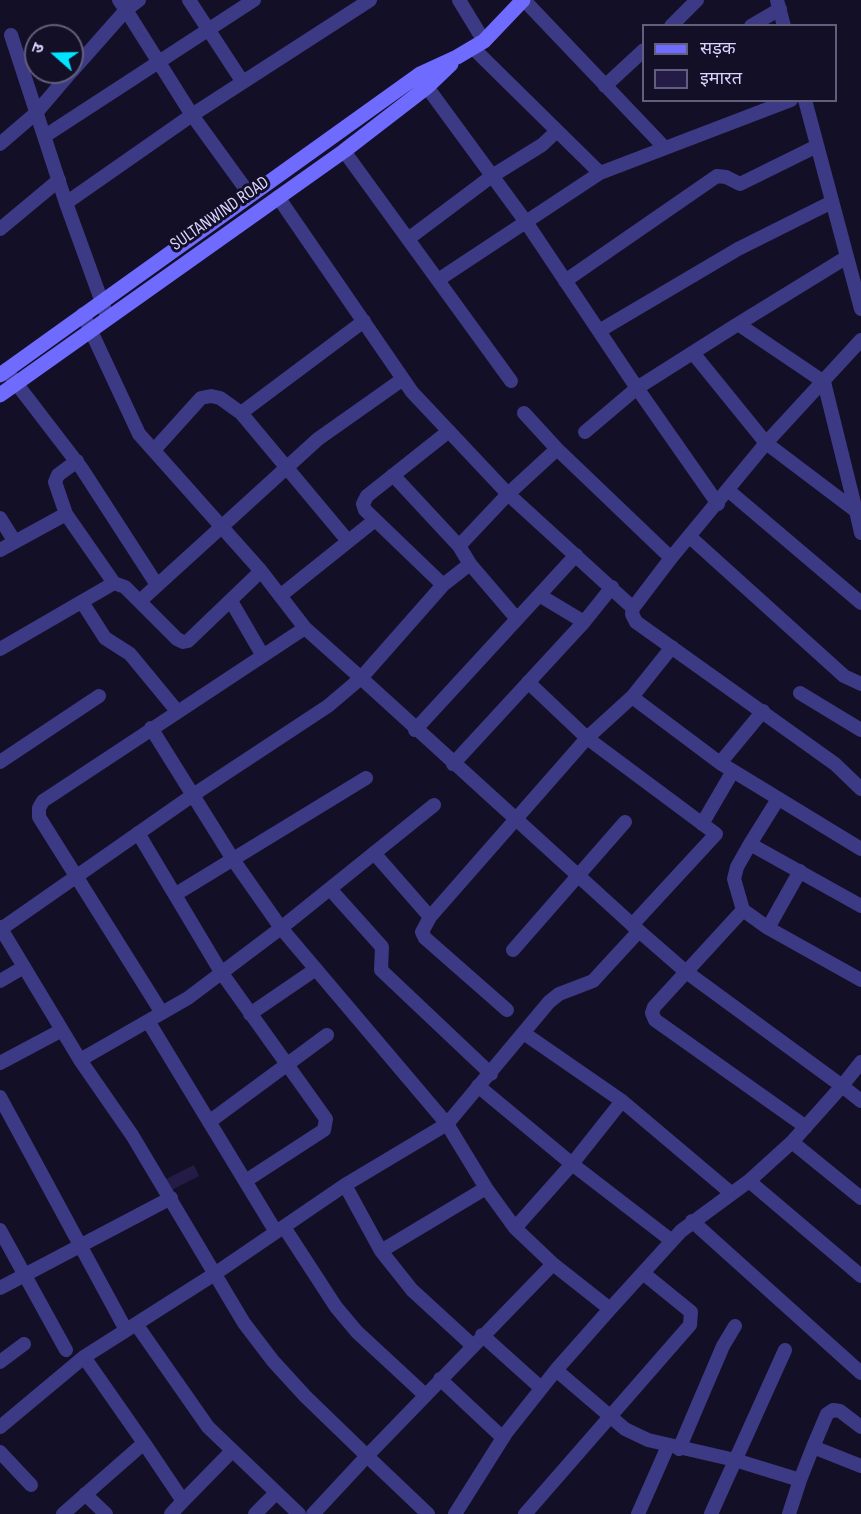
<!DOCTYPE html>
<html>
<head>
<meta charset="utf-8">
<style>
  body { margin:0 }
  #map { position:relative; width:861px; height:1514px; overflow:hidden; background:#130f26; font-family:"Sofia Sans Condensed","Noto Sans Devanagari",sans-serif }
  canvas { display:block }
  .legend { position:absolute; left:642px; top:24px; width:195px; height:78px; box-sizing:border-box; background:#130f26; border:2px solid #625e7d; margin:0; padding:8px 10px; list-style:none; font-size:18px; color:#d9d4ff }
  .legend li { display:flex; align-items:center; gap:12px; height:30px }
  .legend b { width:30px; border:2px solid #625e7d }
  .north { position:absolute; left:24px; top:24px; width:60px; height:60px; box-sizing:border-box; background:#130f26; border:2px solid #625e7d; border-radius:50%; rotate:290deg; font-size:16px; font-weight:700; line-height:24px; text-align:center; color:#d9d4ff }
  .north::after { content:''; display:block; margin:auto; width:21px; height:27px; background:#00e5ff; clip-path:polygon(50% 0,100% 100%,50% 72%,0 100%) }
</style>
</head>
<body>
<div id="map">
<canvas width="861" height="1514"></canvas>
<ul class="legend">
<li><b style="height:8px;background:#6f6bff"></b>सड़क</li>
<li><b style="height:16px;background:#241b47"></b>इमारत</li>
</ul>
<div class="north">उ</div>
</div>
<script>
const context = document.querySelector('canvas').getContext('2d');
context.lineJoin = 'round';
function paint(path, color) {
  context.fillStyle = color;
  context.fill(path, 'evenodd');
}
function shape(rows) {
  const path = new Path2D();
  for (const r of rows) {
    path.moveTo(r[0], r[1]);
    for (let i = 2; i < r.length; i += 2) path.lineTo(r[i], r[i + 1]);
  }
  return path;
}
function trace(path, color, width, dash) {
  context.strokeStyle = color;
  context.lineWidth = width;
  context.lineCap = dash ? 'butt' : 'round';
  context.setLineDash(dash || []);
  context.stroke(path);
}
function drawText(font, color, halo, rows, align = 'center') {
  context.font = font + ' "Sofia Sans Condensed",sans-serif';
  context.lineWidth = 6;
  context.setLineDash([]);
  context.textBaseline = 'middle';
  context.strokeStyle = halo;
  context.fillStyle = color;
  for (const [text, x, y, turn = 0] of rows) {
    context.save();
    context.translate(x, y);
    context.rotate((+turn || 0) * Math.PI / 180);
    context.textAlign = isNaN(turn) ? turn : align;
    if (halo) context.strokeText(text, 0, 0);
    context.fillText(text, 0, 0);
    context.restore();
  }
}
paint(shape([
  [194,1165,199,1176,168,1192,162,1181]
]), '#241b47');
trace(shape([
  [139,0,126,10,192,115,250,195],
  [189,0,242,81],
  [459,0,484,41],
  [524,0,665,148],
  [777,0,784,26],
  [671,26,697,0],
  [751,26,780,9],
  [11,35,66,203,107,316],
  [473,48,600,173],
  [72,71,126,10,119,0],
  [605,86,644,50],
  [427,87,526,222,637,388,585,432],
  [805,100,861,309],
  [45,136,254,0],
  [0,144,36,113,71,72],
  [344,151,511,381],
  [278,197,412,392,508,494,633,608],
  [66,203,192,115,370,0],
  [0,229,59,180],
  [408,239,492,176,542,145,557,131],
  [438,280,600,173,791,100],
  [565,281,717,176,726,177,740,184,817,146],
  [83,314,139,434,261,571,305,628,361,678,443,585,470,564,459,546,508,494,557,449,671,558],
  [738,324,847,257],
  [599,331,738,249,832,202],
  [861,340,766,443,671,558,633,608,632,614,636,622,835,764,861,789],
  [693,353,766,443,856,511,861,533],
  [6,370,82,469,157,585],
  [241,413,364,321],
  [524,413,557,449],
  [154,450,201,398,211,396,220,398,241,413,348,541],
  [393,475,459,546],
  [729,491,861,603],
  [718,504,637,388,738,324,824,382,856,511,861,510],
  [66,514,55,482,58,475,77,461],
  [0,518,15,542],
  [690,537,844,676,861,684],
  [0,550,66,514,114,583,0,649],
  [470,564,517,619],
  [114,583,125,587,177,639,183,642,188,641,261,571],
  [443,585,365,510,363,504,367,496,449,431],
  [539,595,584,622],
  [280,596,375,520],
  [140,601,318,439,403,379],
  [231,601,263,656],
  [82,602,105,638,130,654,177,711],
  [528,682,587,738,716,834,632,925],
  [800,693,861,730],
  [632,697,672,647],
  [151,728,234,861,281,928,434,805],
  [415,730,576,555],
  [0,762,99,696],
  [720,763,861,849],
  [453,764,584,622,612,587],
  [778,799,750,844,861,906],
  [702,824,733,771],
  [138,833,221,972,326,1119,324,1130,247,1180],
  [374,853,430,917],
  [330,889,382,947,381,970,491,1074],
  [176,894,366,778],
  [743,910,734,879,737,867,750,844],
  [0,927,80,1060,132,1135,244,1323,273,1361,305,1396,367,1456,313,1514],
  [768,928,800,871],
  [1,929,193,795,328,706,361,678,639,931,593,981,559,994,549,1002,447,1124,486,1188,515,1228,553,1264,367,1456,428,1514],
  [513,950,625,822],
  [0,981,24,967],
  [507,1010,425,938,422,932,430,917,587,738,632,697,720,763,763,711],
  [162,1013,39,817,39,808,43,801,305,628],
  [250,1014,316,969],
  [148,1021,276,1232],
  [525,1034,622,1101,731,1193],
  [861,1062,842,1086,861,1101],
  [0,1063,62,1030],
  [478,1086,572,1164,672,1241],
  [0,1097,126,1330],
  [209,1122,327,1035],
  [806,1127,655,1020,652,1013,654,1007,743,910,768,928,861,980],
  [792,1142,861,1198],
  [749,1181,861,1276],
  [345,1185,381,1251],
  [692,1221,861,1373],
  [284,1227,336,1307,357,1332,425,1395],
  [515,1228,572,1164,622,1101],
  [0,1230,66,1350],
  [0,1288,171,1198],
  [610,1309,681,1231,749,1181,792,1142,842,1086,685,971,639,931],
  [136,1324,208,1427,299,1514],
  [482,1335,541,1388],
  [472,1345,412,1290,381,1251,486,1188],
  [0,1362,24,1344],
  [556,1370,625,1429,648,1440,735,1460,800,1480,789,1514],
  [440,1379,503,1438],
  [0,1427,84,1357,213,1275,345,1185,447,1124,281,928,188,998,80,1060],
  [144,1443,183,1501,171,1514],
  [813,1447,827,1414,833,1410,840,1411,861,1427],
  [679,1449,723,1346,735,1326],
  [0,1452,31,1485],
  [800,1480,813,1447,861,1466],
  [85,1494,106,1514],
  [183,1501,231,1452],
  [63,1514,144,1443,84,1357],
  [255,1514,276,1493],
  [455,1514,506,1433,556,1370,610,1309,553,1264],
  [525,1514,690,1325,691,1312,643,1273],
  [638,1514,668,1446],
  [711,1514,785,1350]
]), '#3d3a85', 14);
trace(shape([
  [0,375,420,74,457,57,484,41,523,0],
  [0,395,344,151,427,87,451,64]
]), '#6f6bff', 15);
drawText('18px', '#d9d4ff', '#130f26', [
  ["SULTANWIND ROAD",220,214,-35]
]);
</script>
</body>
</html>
